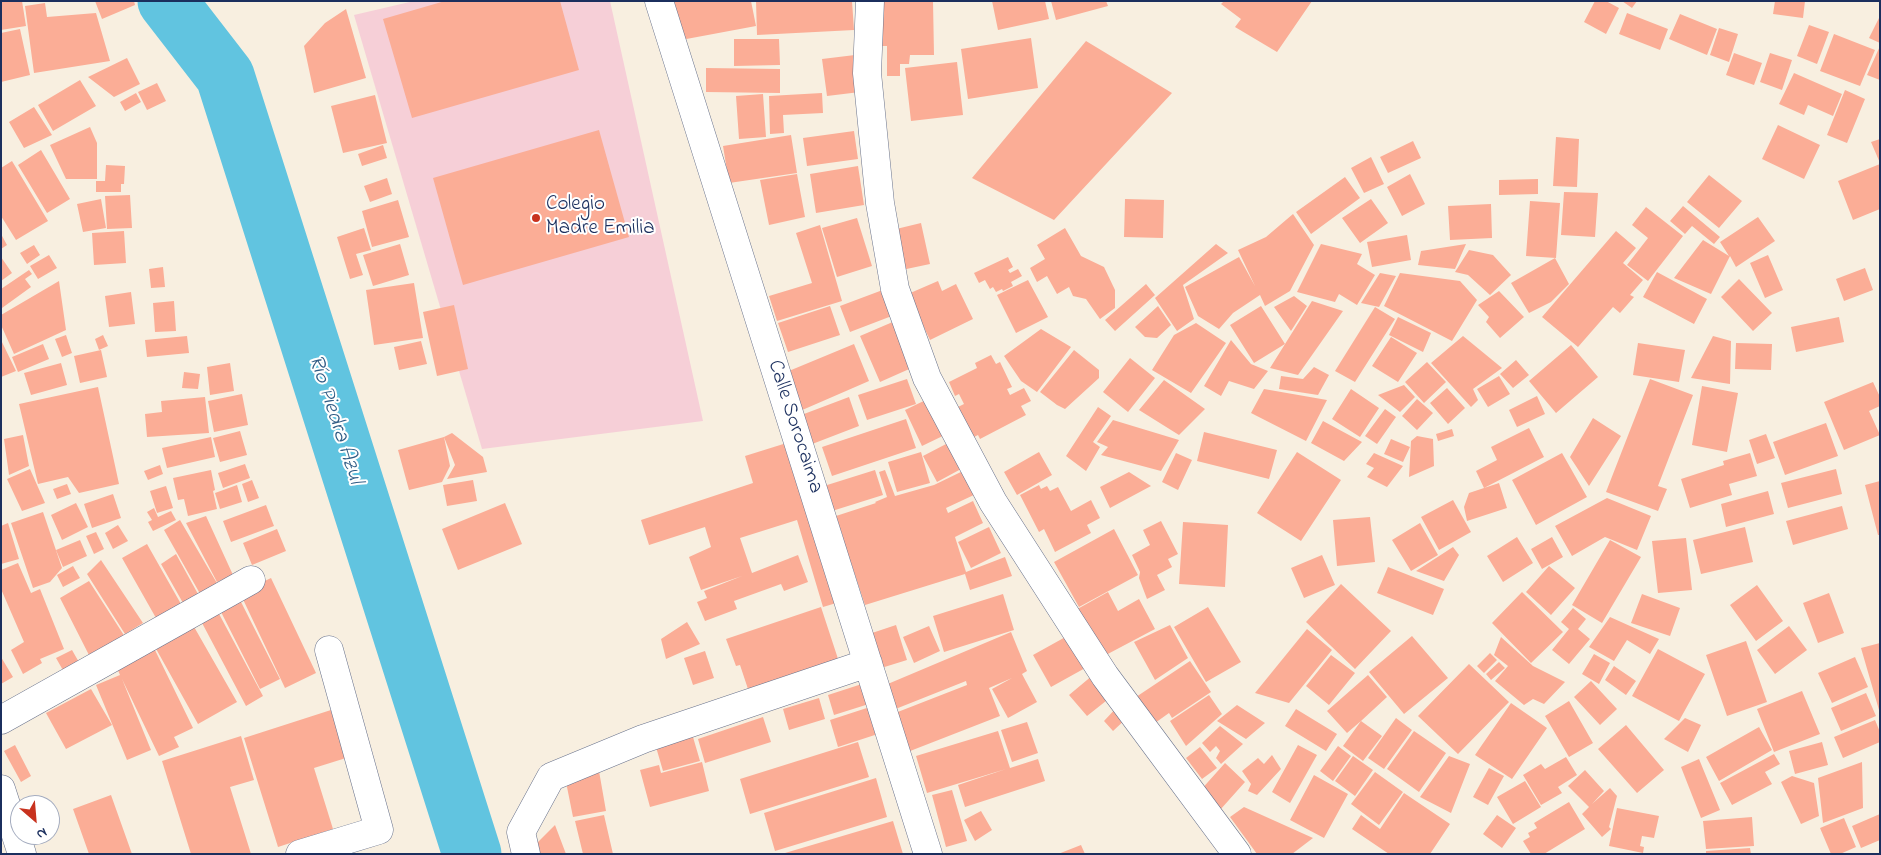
<!DOCTYPE html>
<html>
<head>
<meta charset="utf-8">
<style>
  body { margin:0 }
  #map { position:relative; width:1881px; height:855px; overflow:hidden; background:#f8efe0; font-family:"Indie Flower",sans-serif }
  canvas { display:block }
  .frame { position:absolute; inset:0; border:2px solid #1b2f5e; pointer-events:none }
  .north { position:absolute; left:10px; top:795px; width:50px; height:50px; box-sizing:border-box; background:#fff; border:1px solid #a4acbf; border-radius:50%; rotate:153deg; font-size:14px; font-weight:700; line-height:20px; text-align:center; color:#1b2f5e }
  .north::after { content:''; display:block; margin:auto; width:18px; height:22px; background:#c8321e; clip-path:polygon(50% 0,100% 100%,50% 72%,0 100%) }
</style>
</head>
<body>
<div id="map">
<canvas width="1881" height="855"></canvas>
<div class="frame"></div>
<div class="north">N</div>
</div>
<script>
const context = document.querySelector('canvas').getContext('2d');
context.lineJoin = 'round';
function paint(path, color) {
  context.fillStyle = color;
  context.fill(path, 'evenodd');
}
function shape(rows) {
  const path = new Path2D();
  for (const r of rows) {
    path.moveTo(r[0], r[1]);
    for (let i = 2; i < r.length; i += 2) path.lineTo(r[i], r[i + 1]);
  }
  return path;
}
function trace(path, color, width, dash) {
  context.strokeStyle = color;
  context.lineWidth = width;
  context.lineCap = dash ? 'butt' : 'round';
  context.setLineDash(dash || []);
  context.stroke(path);
}
function drawText(font, color, halo, rows, align = 'center') {
  context.font = font + ' "Indie Flower",sans-serif';
  context.lineWidth = 4;
  context.setLineDash([]);
  context.textBaseline = 'middle';
  context.strokeStyle = halo;
  context.fillStyle = color;
  for (const [text, x, y, turn = 0] of rows) {
    context.save();
    context.translate(x, y);
    context.rotate((+turn || 0) * Math.PI / 180);
    context.textAlign = isNaN(turn) ? turn : align;
    if (halo) context.strokeText(text, 0, 0);
    context.fillText(text, 0, 0);
    context.restore();
  }
}
paint(shape([
  [414,1,610,1,703,421,482,449,354,15]
]), '#f6cfd7');
trace(shape([
  [167,1,225,76,472,854]
]), '#61c4e0', 59);
paint(shape([
  [1,1,22,1,26,26,1,30],
  [95,1,134,1,135,5,102,19],
  [445,1,560,1,579,70,412,118,383,19],
  [674,1,751,1,756,26,681,40],
  [756,1,852,1,854,30,757,35],
  [875,1,933,1,934,55,910,55,909,64,900,64,900,76,887,76,887,46,876,46],
  [992,1,1045,1,1049,19,998,30],
  [1051,1,1106,1,1108,6,1056,20],
  [1224,1,1312,1,1277,52,1235,27,1241,19,1221,4],
  [1595,1,1606,1,1619,8,1606,34,1584,22],
  [1622,1,1637,1,1632,8],
  [1775,1,1805,1,1803,18,1773,14],
  [45,3,47,17,96,13,110,61,34,73,25,6],
  [346,9,366,78,314,93,304,46,325,23],
  [1627,13,1668,29,1660,50,1619,34],
  [1680,14,1717,29,1707,55,1669,39],
  [1880,16,1880,43,1869,38],
  [1809,25,1829,32,1817,64,1797,56],
  [1719,28,1738,34,1729,62,1710,55],
  [20,29,30,75,1,82,1,33],
  [1834,34,1875,50,1860,86,1820,71],
  [1031,38,1038,88,968,99,961,49],
  [734,39,779,39,780,65,734,66],
  [1086,41,1172,93,1054,220,972,178],
  [1880,46,1880,80,1867,75],
  [1734,53,1762,63,1754,85,1726,75],
  [1770,53,1792,60,1782,90,1760,82],
  [855,55,860,92,827,96,822,59],
  [127,58,140,84,114,97,88,77],
  [957,62,963,115,911,121,905,68],
  [706,68,780,69,780,93,706,92],
  [1794,73,1842,94,1833,116,1808,105,1804,115,1779,104],
  [80,80,96,106,53,131,38,105],
  [157,83,166,101,147,110,138,92],
  [1845,90,1865,99,1847,143,1827,135],
  [136,93,141,102,125,111,120,102],
  [822,93,823,113,783,115,784,133,770,134,769,96],
  [763,94,766,137,739,139,736,96],
  [375,95,387,143,343,153,331,106],
  [34,107,52,135,24,148,9,122],
  [1778,125,1820,145,1804,179,1762,159],
  [90,127,97,143,97,179,66,179,50,145],
  [599,130,629,237,463,285,433,178],
  [854,131,858,159,807,166,803,138],
  [791,135,797,173,729,183,723,146],
  [1556,137,1579,139,1577,187,1553,186],
  [1880,139,1880,163,1871,142],
  [1413,141,1421,158,1388,173,1380,157],
  [383,145,387,158,362,166,358,154],
  [41,150,70,199,47,213,18,165],
  [1371,157,1384,184,1364,193,1351,168],
  [12,161,48,221,16,240,1,216,1,168],
  [1880,164,1880,209,1853,220,1838,181],
  [106,165,125,166,124,184,121,184,121,192,96,192,96,181,105,181],
  [858,166,864,205,816,213,810,174],
  [797,174,805,217,769,225,760,180],
  [1410,174,1425,204,1402,216,1387,187],
  [1709,175,1742,201,1719,228,1687,202],
  [1345,177,1360,198,1311,234,1296,212],
  [387,178,392,194,370,202,364,186],
  [1538,179,1538,194,1499,195,1499,180],
  [1564,192,1598,193,1595,237,1561,235],
  [130,195,132,228,107,229,105,196],
  [101,199,106,228,83,232,77,204],
  [1125,199,1164,200,1163,238,1124,237],
  [1371,199,1388,223,1360,243,1342,218],
  [398,200,409,237,372,247,362,211],
  [1530,201,1560,203,1556,258,1526,256],
  [1491,204,1492,238,1450,240,1448,206],
  [1683,206,1720,237,1714,244,1692,226,1685,234,1670,221],
  [1646,207,1683,236,1648,281,1627,265,1648,238,1632,225],
  [1293,214,1314,245,1290,291,1265,306,1260,295,1233,313,1219,329,1198,316,1185,287,1239,257,1255,286,1238,250,1266,237],
  [1758,217,1775,241,1736,267,1730,256,1711,294,1674,278,1703,240,1729,256,1720,242],
  [857,218,872,266,837,277,822,228],
  [921,223,930,264,897,271,888,231],
  [820,225,842,301,777,321,769,296,812,283,796,233],
  [364,228,371,250,356,254,363,275,350,279,337,237],
  [1065,228,1081,256,1104,267,1115,290,1115,308,1100,319,1086,299,1073,296,1069,287,1057,294,1047,276,1037,282,1030,268,1045,259,1037,245],
  [124,231,126,263,94,265,92,233],
  [1616,231,1636,248,1623,263,1643,280,1630,295,1634,297,1620,313,1613,307,1578,347,1542,317],
  [1,234,7,245,1,249],
  [1407,235,1411,260,1372,267,1367,242],
  [400,244,409,275,373,286,363,255],
  [1216,244,1228,253,1183,285,1194,319,1177,331,1155,298],
  [1321,244,1362,254,1357,264,1375,275,1357,305,1339,294,1335,302,1297,292],
  [1466,244,1455,269,1418,265,1421,251],
  [34,245,40,255,27,264,20,253],
  [1469,250,1493,255,1511,275,1490,295,1468,275,1455,272],
  [49,255,57,268,38,279,30,266],
  [1768,255,1783,290,1765,298,1750,263],
  [1,257,12,273,1,281],
  [1008,257,1013,267,1008,270,1010,273,1018,269,1022,276,1011,282,1013,286,1003,291,1002,289,996,292,993,287,990,289,985,280,979,283,974,273],
  [1555,258,1569,284,1551,302,1529,313,1511,283],
  [163,267,165,287,151,288,149,269],
  [1865,268,1873,290,1844,301,1836,279],
  [29,270,32,274,25,279,31,287,2,308,1,289],
  [1657,272,1707,299,1694,324,1643,297],
  [1380,273,1396,276,1379,307,1361,303],
  [1400,273,1460,281,1477,300,1452,341,1384,306],
  [1739,279,1772,313,1753,331,1721,297],
  [1028,280,1048,317,1016,333,997,295],
  [59,281,66,330,14,354,1,325,1,315],
  [938,281,942,291,956,284,973,319,930,340,908,294],
  [414,283,423,338,374,345,366,290],
  [1146,284,1155,295,1115,331,1105,320],
  [888,288,897,314,850,332,840,306],
  [1499,291,1524,317,1500,338,1486,322,1489,317,1478,305],
  [131,292,135,324,109,327,105,296],
  [1294,296,1307,306,1291,331,1274,307],
  [174,301,176,331,155,332,153,303],
  [1312,301,1343,311,1298,375,1270,368],
  [454,305,468,369,437,376,423,312],
  [830,306,840,335,788,352,778,323],
  [1158,306,1171,325,1157,338,1145,337,1135,327],
  [1261,306,1285,344,1254,363,1230,325],
  [1375,307,1395,319,1355,382,1335,371],
  [1398,317,1431,333,1423,352,1389,335],
  [1839,317,1844,342,1796,352,1791,327],
  [895,321,916,366,880,382,860,336],
  [1196,323,1226,343,1191,393,1152,370,1174,335],
  [1041,329,1071,347,1037,392,1021,381,1004,356],
  [66,335,72,353,62,357,55,339],
  [103,335,108,346,99,350,95,339],
  [187,336,189,353,147,357,145,340],
  [1463,336,1502,368,1473,389,1478,400,1471,407,1431,363],
  [1713,336,1731,341,1730,384,1691,378],
  [1391,337,1417,353,1398,382,1372,366],
  [1,340,16,371,1,377],
  [1231,340,1251,364,1268,371,1254,389,1229,381,1221,396,1204,386],
  [421,341,427,364,399,370,394,347],
  [1638,343,1685,350,1679,382,1633,375],
  [1736,343,1772,344,1771,370,1735,369],
  [43,344,49,359,18,372,12,357],
  [854,344,869,381,800,411,784,373],
  [1571,345,1598,377,1556,413,1529,381],
  [101,350,107,377,80,383,74,356],
  [1074,350,1099,370,1099,378,1065,409,1057,405,1040,392],
  [991,355,996,364,1000,362,1012,387,1007,389,1010,395,1024,388,1031,401,1021,406,1026,415,980,439,978,435,972,438,956,408,964,404,959,394,955,396,949,382,977,368,975,363],
  [1130,358,1155,378,1128,412,1103,392],
  [1516,360,1529,375,1513,388,1500,374],
  [1427,362,1446,382,1424,403,1405,382],
  [61,363,67,385,31,395,24,373],
  [230,363,234,391,210,395,207,367],
  [1314,367,1329,375,1318,395,1279,389,1281,376,1303,379],
  [184,372,200,374,198,389,182,388],
  [1499,376,1510,394,1488,407,1477,389],
  [907,379,916,404,867,420,858,395],
  [1650,379,1693,395,1658,486,1667,489,1658,511,1606,492],
  [1164,380,1205,409,1179,435,1139,410],
  [1873,382,1880,397,1880,406,1869,411,1880,435,1844,450,1824,402],
  [1404,385,1415,397,1400,412,1378,395],
  [1702,386,1738,393,1727,452,1692,445],
  [98,387,119,484,79,493,68,477,38,484,19,404],
  [1447,388,1465,408,1448,424,1430,403],
  [1264,389,1327,400,1306,441,1251,413],
  [1351,389,1379,408,1360,437,1332,419],
  [242,394,248,425,214,432,208,401],
  [934,396,951,432,922,446,905,410],
  [1537,396,1545,414,1517,427,1509,410],
  [205,397,209,433,147,437,145,414,162,412,161,401],
  [849,397,859,426,807,446,796,417],
  [1417,399,1433,413,1417,430,1402,416],
  [1098,407,1111,416,1093,442,1100,447,1086,471,1066,456],
  [1385,409,1396,417,1377,444,1365,436],
  [1593,418,1621,436,1589,486,1570,457],
  [906,419,916,448,832,476,822,447],
  [1113,420,1179,440,1161,471,1101,455,1108,447,1097,442],
  [1323,421,1362,442,1344,461,1311,443],
  [1826,423,1838,456,1785,475,1773,442],
  [1529,428,1544,457,1484,488,1476,471,1497,460,1491,447],
  [1452,429,1454,436,1438,441,1436,434],
  [240,431,247,455,220,462,213,438],
  [1204,432,1277,450,1269,479,1197,461],
  [452,433,483,457,487,472,447,479,455,465,444,437],
  [1766,434,1775,458,1757,464,1749,440],
  [23,435,29,466,9,475,4,439],
  [1417,436,1433,439,1434,466,1409,477,1411,441],
  [211,437,215,457,167,468,162,448],
  [444,437,450,466,442,482,409,490,398,450],
  [1391,439,1410,447,1403,462,1384,454],
  [793,441,843,601,823,607,797,520,740,538,752,573,798,555,808,582,784,591,781,584,734,601,737,609,705,621,697,602,707,598,704,591,742,576,701,590,689,557,711,547,705,527,649,545,641,520,753,483,745,456],
  [948,443,961,469,937,482,923,456],
  [921,452,930,483,897,492,888,462],
  [1039,452,1052,475,1017,495,1004,472],
  [1297,452,1341,480,1301,541,1257,513],
  [1176,453,1192,460,1178,490,1162,482],
  [1374,453,1403,466,1387,487,1367,477,1374,468,1366,464],
  [1562,453,1587,497,1536,525,1512,480],
  [1750,453,1757,476,1729,484,1732,495,1690,508,1681,479,1724,465,1723,461],
  [245,464,250,478,223,488,218,473],
  [160,465,163,474,148,480,144,471],
  [30,469,45,503,22,511,7,479],
  [1836,469,1842,494,1788,508,1781,483],
  [211,470,215,490,213,491,217,509,188,516,184,499,178,500,173,478],
  [875,470,883,495,832,511,824,486],
  [885,470,895,496,934,485,965,470,976,494,946,508,948,513,973,501,983,523,955,537,966,572,1005,557,1012,576,970,590,965,574,865,605,851,563,846,565,837,539,843,537,836,516,876,503,875,502,887,497,879,472],
  [1129,472,1151,486,1110,508,1100,487],
  [252,480,259,498,248,502,242,484],
  [473,480,477,501,447,506,443,485],
  [1880,481,1880,535,1878,535,1865,485],
  [1499,483,1507,508,1467,521,1464,507,1469,493],
  [67,484,71,494,57,499,53,489],
  [237,485,242,502,220,509,215,493],
  [1039,485,1041,489,1047,486,1050,491,1058,487,1071,511,1091,500,1100,518,1087,525,1091,533,1055,552,1044,529,1039,532,1020,495],
  [166,486,173,508,157,513,150,491],
  [1768,491,1774,514,1726,527,1721,504],
  [113,494,121,518,92,528,84,504],
  [1607,498,1651,516,1637,550,1605,537,1572,556,1555,526],
  [1453,500,1471,532,1439,550,1421,517],
  [76,503,88,527,62,540,51,515],
  [505,503,522,544,458,570,442,529],
  [266,505,274,526,231,542,223,521],
  [1842,506,1848,529,1793,545,1786,521],
  [154,508,158,517,171,511,176,520,153,531,148,522,152,520,147,512],
  [43,512,62,568,50,582,33,588,11,523],
  [206,516,233,575,217,582,186,523],
  [1370,517,1375,562,1337,566,1333,520],
  [180,520,221,590,203,599,164,530],
  [1161,521,1178,554,1168,559,1172,567,1157,575,1165,590,1147,599,1139,578,1140,572,1132,555,1150,545,1143,530],
  [1183,522,1228,525,1225,587,1179,584],
  [8,523,19,559,1,564,1,526],
  [1420,523,1438,555,1411,571,1392,540],
  [118,525,128,541,113,549,105,533],
  [989,527,1001,553,971,568,958,542],
  [1745,527,1753,562,1701,574,1693,540],
  [277,529,286,551,252,565,243,543],
  [1114,529,1138,575,1079,607,1054,562],
  [96,532,104,549,94,554,86,536],
  [1517,537,1533,563,1503,582,1487,556],
  [1552,537,1563,557,1542,569,1531,549],
  [1686,538,1692,590,1658,593,1652,541],
  [80,540,87,556,63,567,56,550],
  [1610,540,1641,557,1602,623,1572,605],
  [147,544,181,604,156,618,122,558],
  [1453,547,1459,555,1444,581,1416,571],
  [176,554,198,594,183,603,161,564],
  [1322,555,1335,585,1304,598,1291,568],
  [101,560,143,623,125,634,87,574],
  [18,563,31,593,40,589,64,649,40,659,42,663,23,674,11,650,24,642,1,589,1,570],
  [73,566,80,578,63,587,57,575],
  [1549,566,1575,588,1551,615,1526,592],
  [1388,567,1444,589,1433,615,1377,593],
  [271,578,316,673,285,688,240,593],
  [89,581,127,640,90,657,60,598],
  [1341,584,1391,631,1355,669,1306,622],
  [1757,585,1783,621,1756,641,1730,605],
  [1108,592,1118,611,1139,599,1155,629,1104,656,1072,612],
  [1522,592,1563,632,1531,663,1492,623],
  [1829,593,1844,633,1818,643,1803,603],
  [1003,594,1014,630,944,652,933,616],
  [1642,594,1680,608,1670,636,1631,623],
  [239,598,280,679,260,689,219,608],
  [821,607,841,668,751,698,740,665,736,666,726,639],
  [1208,607,1241,662,1206,682,1174,627],
  [1573,608,1586,619,1578,629,1590,639,1569,664,1552,650,1569,629,1561,622],
  [218,612,263,696,246,706,201,621],
  [1610,617,1659,639,1650,654,1627,640,1614,661,1589,647],
  [687,622,700,644,666,659,661,639],
  [193,625,237,702,198,724,155,647],
  [896,625,907,660,878,669,866,635],
  [1170,625,1188,658,1155,680,1134,642],
  [929,626,940,651,914,663,903,637],
  [1789,626,1807,650,1775,674,1757,650],
  [1307,629,1332,650,1289,703,1255,693],
  [1011,632,1027,671,1022,674,1037,702,1008,718,992,689,1012,678,989,688,1000,716,905,753,890,715,967,685,966,681,893,710,883,686],
  [1069,635,1087,667,1051,687,1033,655],
  [1412,636,1448,678,1404,714,1369,672],
  [1501,637,1533,666,1565,682,1544,704,1533,699,1524,705,1495,681,1508,666,1494,655],
  [1746,641,1767,702,1727,716,1706,655],
  [1880,643,1880,710,1879,710,1861,648],
  [154,648,193,728,174,737,179,747,159,756,122,679,151,750,127,760,96,685,120,675,116,666],
  [1658,649,1705,674,1679,721,1632,696],
  [72,650,80,664,64,672,56,658],
  [705,651,714,678,693,685,684,658],
  [1490,653,1497,660,1484,673,1477,666],
  [1594,654,1610,663,1599,684,1582,674],
  [1331,655,1355,673,1329,705,1306,686],
  [1,657,13,677,1,684],
  [1855,657,1868,687,1832,703,1818,673],
  [1190,661,1211,692,1172,718,1169,713,1148,728,1130,701],
  [1499,662,1505,668,1491,680,1486,674],
  [1469,664,1509,702,1458,754,1418,716],
  [1614,666,1636,681,1626,695,1605,680],
  [1093,675,1111,697,1087,716,1069,695],
  [1368,675,1387,697,1361,721,1382,736,1363,761,1343,746,1361,721,1347,733,1327,711],
  [1591,681,1617,709,1600,725,1574,697],
  [865,683,872,703,834,715,828,695],
  [91,689,112,725,66,749,46,713],
  [1802,691,1820,734,1774,752,1757,709],
  [1866,693,1876,716,1841,731,1831,708],
  [1209,695,1222,714,1186,746,1170,721],
  [819,698,825,719,789,730,783,709],
  [1569,701,1593,743,1569,757,1545,716],
  [1511,703,1547,728,1512,779,1475,755],
  [876,705,884,732,838,747,830,720],
  [1237,705,1265,723,1246,739,1217,721],
  [1118,706,1128,717,1113,731,1104,721],
  [1296,709,1337,734,1326,751,1285,726],
  [331,710,346,758,314,768,333,829,278,847,244,738],
  [763,717,771,742,705,763,698,739],
  [1396,718,1412,730,1384,769,1368,758],
  [1685,718,1701,725,1688,752,1664,739],
  [1875,720,1880,732,1880,742,1843,758,1834,737],
  [1027,722,1038,753,1012,762,1001,730],
  [1626,725,1664,770,1637,793,1598,749],
  [1220,726,1243,744,1221,764,1216,758,1220,751,1216,746,1210,752,1202,743],
  [1759,727,1772,750,1719,781,1706,757],
  [998,731,1010,768,1038,759,1045,781,965,807,958,785,1006,769,927,793,916,756],
  [1414,731,1446,753,1419,792,1387,769],
  [241,736,254,780,230,787,251,854,191,854,162,761],
  [693,737,700,761,663,771,656,747],
  [858,742,869,777,750,814,740,779],
  [1822,742,1828,765,1795,774,1789,751],
  [15,745,31,776,21,782,4,751],
  [1298,745,1317,755,1290,803,1272,792],
  [1338,746,1351,756,1333,781,1320,771],
  [1200,747,1217,768,1202,779,1186,758],
  [1774,754,1780,764,1765,772,1772,784,1732,805,1720,783],
  [1272,755,1281,769,1257,795,1248,791,1251,784,1242,771,1258,758,1264,764],
  [1353,756,1373,770,1355,796,1335,781],
  [1449,756,1470,764,1451,813,1420,797],
  [1566,757,1577,775,1558,787,1562,793,1541,805,1523,775,1541,764,1545,769],
  [1699,759,1720,810,1701,818,1681,767],
  [702,762,709,791,650,807,640,770,659,765,661,773],
  [1862,762,1863,808,1823,823,1818,778],
  [1225,763,1245,782,1220,810,1199,792],
  [1489,768,1504,776,1488,805,1473,797],
  [1585,770,1604,791,1592,804,1610,788,1617,796,1609,827,1611,829,1602,837,1582,814,1589,807,1568,786],
  [599,771,606,811,573,817,565,777],
  [1375,772,1403,792,1379,825,1351,804],
  [1314,775,1348,794,1324,838,1290,820],
  [1792,776,1814,783,1819,816,1801,824,1781,782],
  [876,778,887,817,775,851,764,813],
  [1525,781,1541,807,1513,824,1497,797],
  [952,790,967,841,946,847,932,795],
  [1404,793,1450,824,1430,854,1389,854,1352,829,1361,815,1380,829],
  [111,795,132,854,89,854,73,809],
  [1569,802,1585,829,1544,854,1531,854,1523,841,1530,837,1528,833,1537,828,1534,823],
  [1244,807,1313,838,1292,854,1257,854,1230,817],
  [1617,808,1659,816,1654,838,1642,836,1640,846,1644,847,1643,853,1609,846],
  [981,811,992,830,975,841,964,820],
  [1880,814,1880,840,1861,848,1852,826],
  [604,815,613,854,583,854,575,821],
  [1497,815,1516,828,1502,848,1483,834],
  [1752,817,1754,846,1706,849,1703,821],
  [1844,818,1856,847,1840,854,1831,854,1820,828],
  [893,821,903,854,786,854,785,853],
  [555,825,566,854,533,854,531,849],
  [1081,845,1085,854,1058,854],
  [1750,848,1751,854,1706,854,1706,851]
]), '#fbad96');
const street = shape([
  [659,1,928,854],
  [870,1,867,73,880,203,895,289,927,378,993,502,1105,676,1237,854],
  [1,720,251,580],
  [1,789,22,854],
  [300,854,379,830,329,650],
  [526,854,521,832,551,777,643,739,868,663]
]);
trace(street, '#68728c', 29);
trace(street, '#fff', 28);
for (const [x, y, r, color] of [
  [536,218,5,"#c8321e"]
]) {
  const dot = new Path2D();
  dot.arc(x, y, r, 0, 2 * Math.PI);
  context.fillStyle = color;
  context.fill(dot);
  trace(dot, '#fff', 2);
}
drawText('21px', '#1b2f5e', '#fff', [
  ["Colegio",546,206],
  ["Madre Emilia",546,230]
], 'left');
drawText('21px', '#1b2f5e', '#fff', [
  ["Calle Sorocaima",794,427,72]
]);
drawText('italic 22px', '#305c85', '#fff', [
  ["Río Piedra Azul",334,420,72]
]);
</script>
</body>
</html>
